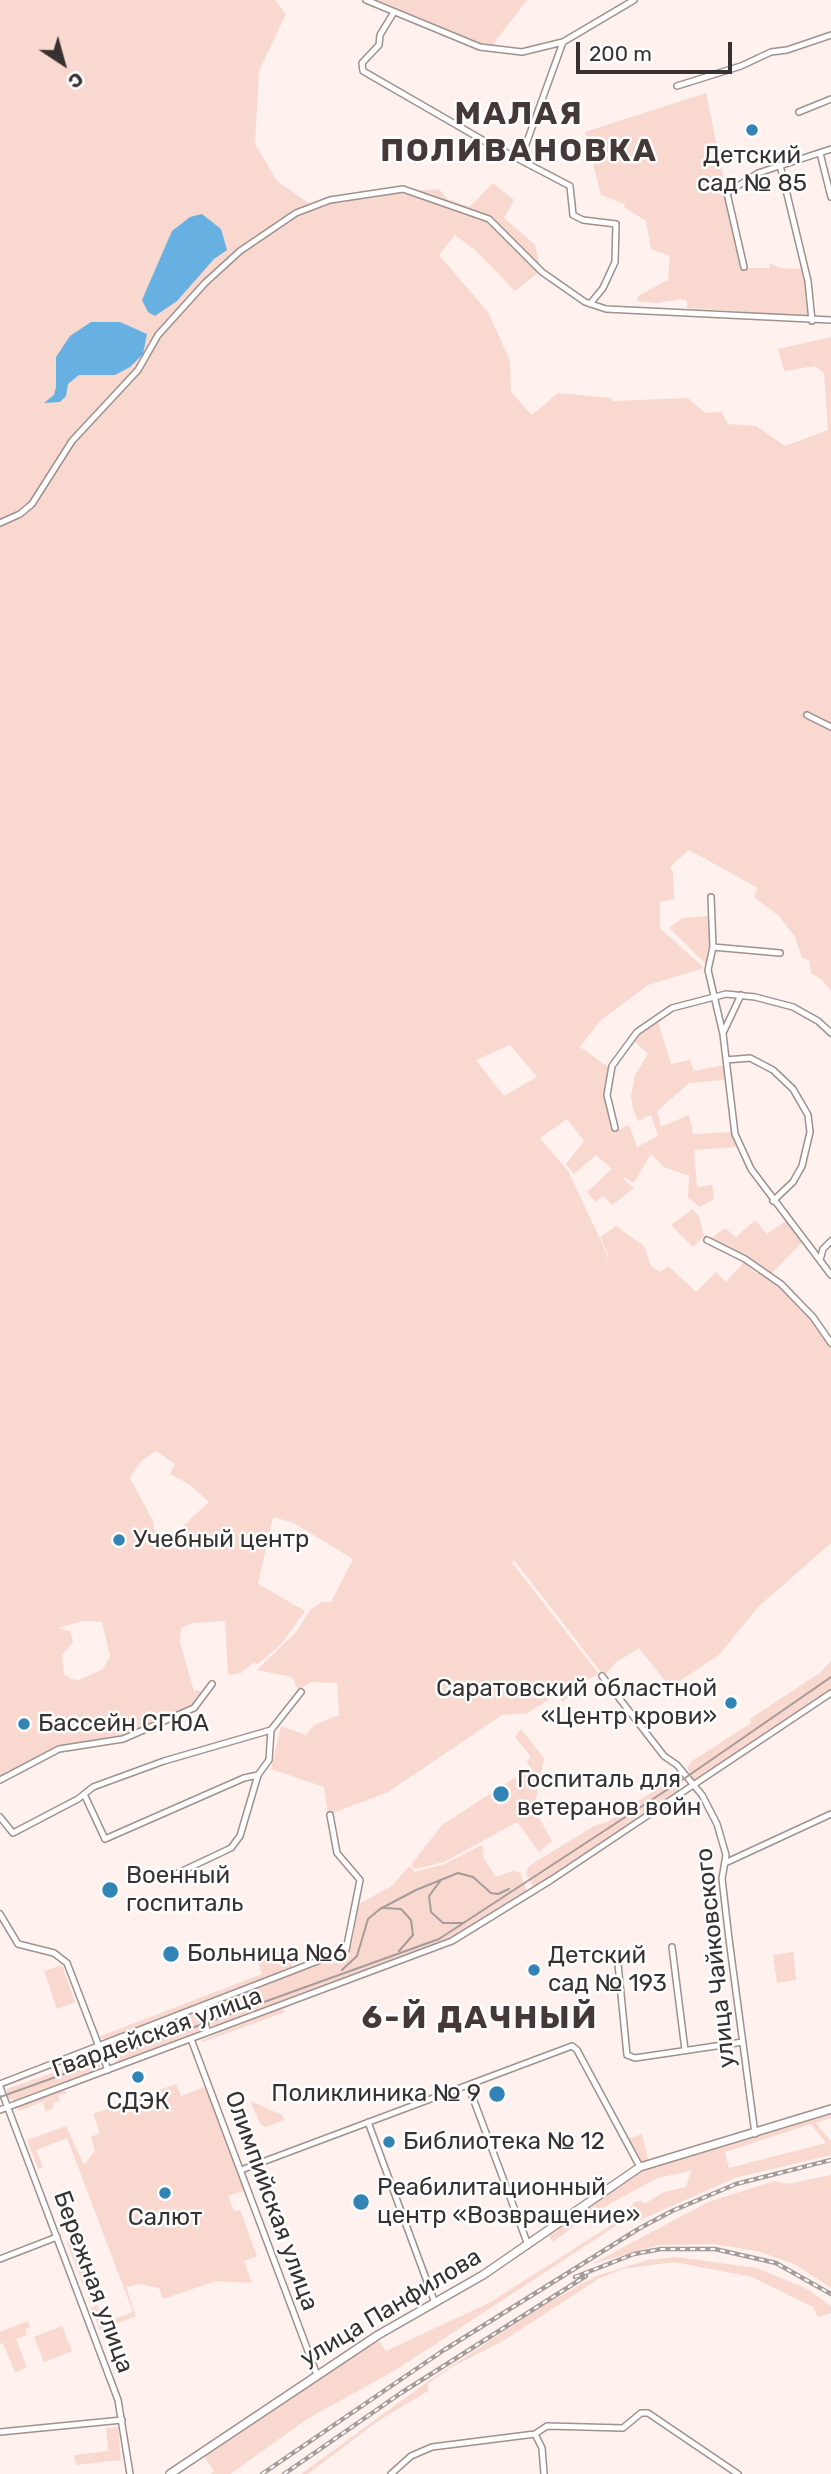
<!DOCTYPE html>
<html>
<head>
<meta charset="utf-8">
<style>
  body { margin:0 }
  #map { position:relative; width:831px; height:2474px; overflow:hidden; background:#fff1ed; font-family:Rubik,sans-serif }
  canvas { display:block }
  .north { position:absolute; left:28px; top:28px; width:70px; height:70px; -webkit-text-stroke:5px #fff; paint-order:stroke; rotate:144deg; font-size:19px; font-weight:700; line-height:28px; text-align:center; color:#373231 }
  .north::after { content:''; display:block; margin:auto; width:24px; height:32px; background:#373231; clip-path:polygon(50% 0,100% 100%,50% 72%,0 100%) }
  .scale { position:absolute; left:576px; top:42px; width:156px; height:32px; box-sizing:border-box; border:4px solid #373231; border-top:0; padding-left:9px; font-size:21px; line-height:24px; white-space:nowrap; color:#373231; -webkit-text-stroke:5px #fff; paint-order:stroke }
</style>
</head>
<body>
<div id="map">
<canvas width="831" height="2474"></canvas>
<div class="north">С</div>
<div class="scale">200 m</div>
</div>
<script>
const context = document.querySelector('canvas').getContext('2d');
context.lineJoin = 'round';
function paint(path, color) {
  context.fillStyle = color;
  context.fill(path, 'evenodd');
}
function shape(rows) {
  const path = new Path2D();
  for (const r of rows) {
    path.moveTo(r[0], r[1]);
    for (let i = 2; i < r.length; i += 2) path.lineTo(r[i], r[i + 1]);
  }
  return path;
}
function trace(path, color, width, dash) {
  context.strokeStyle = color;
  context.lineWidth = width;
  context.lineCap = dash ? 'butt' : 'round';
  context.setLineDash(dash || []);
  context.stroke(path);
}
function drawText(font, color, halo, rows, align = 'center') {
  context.font = font + ' Rubik,sans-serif';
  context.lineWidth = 5;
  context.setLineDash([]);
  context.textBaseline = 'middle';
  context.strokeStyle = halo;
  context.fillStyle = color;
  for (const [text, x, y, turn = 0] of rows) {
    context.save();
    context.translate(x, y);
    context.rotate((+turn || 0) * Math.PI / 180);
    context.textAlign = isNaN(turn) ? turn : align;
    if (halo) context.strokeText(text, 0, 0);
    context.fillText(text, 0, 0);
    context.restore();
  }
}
paint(shape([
  [0,0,275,0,286,14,259,71,255,144,277,181,314,207,373,194,439,189,447,199,470,207,493,183,514,200,504,218,535,245,539,263,539,272,515,291,475,250,455,235,439,255,488,312,510,361,511,392,532,415,558,393,610,398,613,401,688,398,705,413,722,412,728,424,756,426,785,446,828,430,824,373,815,366,784,371,778,349,831,337,831,991,821,979,811,973,809,960,802,958,795,937,779,916,754,897,758,888,689,850,670,867,673,872,674,899,660,902,660,928,704,968,648,985,600,1021,580,1047,608,1067,605,1095,614,1132,629,1125,637,1147,658,1136,651,1115,638,1121,633,1109,631,1096,635,1075,648,1054,632,1039,657,1019,671,1064,690,1060,694,1071,724,1065,724,1080,689,1083,657,1111,661,1127,689,1115,693,1134,731,1132,736,1147,694,1150,697,1187,712,1185,714,1199,700,1207,688,1198,689,1176,664,1167,651,1154,634,1183,624,1177,623,1179,634,1188,612,1205,603,1196,595,1202,587,1192,612,1169,596,1155,574,1174,566,1164,584,1141,567,1119,540,1138,568,1171,607,1254,604,1267,608,1254,600,1237,616,1226,644,1246,651,1266,660,1272,668,1266,696,1292,716,1272,726,1282,744,1262,756,1274,760,1271,773,1280,809,1314,824,1336,831,1346,831,1543,759,1606,719,1655,670,1687,639,1648,616,1662,604,1676,514,1560,512,1563,599,1674,580,1683,582,1688,562,1702,557,1694,528,1713,502,1715,388,1792,328,1815,324,1787,271,1769,281,1726,306,1735,314,1725,339,1715,337,1683,311,1682,298,1690,292,1677,257,1670,297,1631,310,1610,322,1602,331,1602,353,1559,294,1523,273,1517,258,1584,305,1611,281,1644,258,1664,253,1663,241,1673,228,1675,225,1621,193,1623,181,1628,180,1642,192,1685,195,1693,196,1690,202,1692,193,1706,121,1738,57,1747,0,1776],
  [510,1045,537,1077,504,1096,476,1060],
  [156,1451,175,1464,170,1474,189,1484,209,1502,171,1537,183,1550,172,1547,154,1529,153,1521,130,1478,141,1461],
  [84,1621,102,1622,110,1656,103,1669,79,1680,71,1679,64,1674,62,1655,73,1642,70,1631,58,1628],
  [371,0,527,0,490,48],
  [706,93,742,268,769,268,770,263,780,268,801,269,806,284,807,316,687,308,687,301,681,299,656,303,637,301,638,296,668,280,670,256,651,249,646,221,624,207,625,204,601,195,585,132],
  [710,916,711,947,706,964,669,928,682,918],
  [692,1209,699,1216,704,1236,693,1247,671,1225],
  [755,1220,767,1234,786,1221,802,1242,771,1274,746,1256,710,1239,725,1228,736,1237],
  [831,1661,831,1689,694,1780,687,1768,692,1761,751,1723,750,1719,821,1672],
  [521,1729,544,1758,534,1809,552,1841,539,1852,517,1822,444,1862,415,1869,411,1865,442,1825,530,1768,527,1761,531,1757,515,1737],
  [674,1777,680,1778,683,1790,535,1887,532,1885,526,1873,529,1866,594,1826,607,1822],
  [482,1845,484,1859,496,1877,512,1871,520,1872,527,1892,452,1938,214,2026,209,2024,206,2016,211,2007,346,1953,352,1944,359,1904,393,1885,409,1866,415,1872,445,1864],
  [285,1949,293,1968,106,2040,98,2037,262,1974,257,1959],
  [793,1952,796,1980,777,1983,773,1955],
  [62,1965,75,2002,57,2009,44,1971],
  [283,2008,285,2012,203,2042,202,2040],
  [191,2013,199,2014,202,2027,198,2033,119,2063,107,2057,108,2049,113,2043],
  [95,2058,101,2066,97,2071,16,2102,7,2097,7,2089],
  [176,2084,181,2096,207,2086,246,2190,228,2196,234,2211,240,2210,257,2256,244,2261,252,2283,216,2281,163,2299,159,2288,140,2284,126,2287,136,2316,100,2330,91,2308,97,2305,104,2323,133,2312,67,2138,36,2150,43,2167,38,2169,27,2140,66,2126,84,2165,95,2150,91,2137,100,2133,93,2114],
  [63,2090,67,2093,58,2096,60,2100,52,2104,54,2108,46,2111,43,2103,56,2097,18,2111,17,2107],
  [250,2101,282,2115,284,2120,266,2127,261,2125],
  [831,2114,831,2118,816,2123,831,2141,831,2155,735,2178,633,2223,628,2218,394,2371,307,2419,230,2474,210,2474,214,2471,204,2457,373,2343,380,2342,386,2351,489,2303,608,2227,635,2202,642,2201,644,2204,664,2192,686,2187,691,2171,657,2178,588,2216,553,2242,549,2236,633,2176,650,2168],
  [811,2124,826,2143,729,2168,725,2152],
  [642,2134,648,2159,641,2163,627,2139],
  [831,2175,831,2288,794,2264,757,2251,713,2244,659,2245,592,2264,708,2202,774,2181,787,2184],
  [72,2239,74,2244,77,2243,92,2280,90,2281,77,2250,96,2302,91,2304,66,2241],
  [676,2257,757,2268,807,2289,831,2306,831,2313,818,2317,813,2307,752,2277,674,2262,622,2269,598,2279,503,2341,450,2368,428,2384,428,2391,378,2421,308,2474,301,2474,427,2382,546,2304,596,2276,648,2260],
  [28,2321,30,2327,25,2329,27,2335,16,2339,27,2367,15,2372,3,2343,0,2344,0,2332],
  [62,2326,72,2351,44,2362,34,2337],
  [118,2427,121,2460,76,2465,74,2455,108,2451,106,2428]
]), '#f9d8d0');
paint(shape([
  [202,214,221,229,227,250,214,259,177,301,155,316,148,312,142,300,172,231,190,217],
  [91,322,120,322,147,334,143,354,130,367,115,375,79,375,68,384,66,396,60,402,44,403,54,395,56,387,56,357,70,336]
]), '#66b1e2');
const minor = shape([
  [366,0,480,47,522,52,563,42,634,0],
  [394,12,380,35,379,45,362,63,363,71,486,142,570,186,573,215,583,220,616,224,615,262,603,288,590,304],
  [677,86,741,66,771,52,787,50,831,35],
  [799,112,831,99],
  [820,153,831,197],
  [521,158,563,42],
  [780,165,808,281,812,321],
  [744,267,727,193,758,173,831,149],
  [0,523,20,514,32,504,72,441,138,370,158,335,205,283,240,251,296,213,330,200,403,189,489,219,542,272,585,302,606,309,831,320],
  [807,715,831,727],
  [711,897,713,947,708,970,723,1034,735,1134,751,1169,831,1275],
  [713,947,780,953],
  [723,1033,741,995],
  [726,1060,750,1058,773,1070,793,1089,808,1115,810,1132,802,1166,793,1182,773,1201],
  [615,1128,607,1095,612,1066,637,1032,672,1008,726,994,755,997,793,1007,818,1021,831,1033],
  [707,1240,745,1259,781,1284,813,1317,831,1343],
  [820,1260,823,1249,831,1241],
  [602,1676,664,1756,677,1765,702,1795,717,1824,726,1855,722,1879,729,1939,755,2134],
  [0,1780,59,1749,123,1739,194,1708,212,1684],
  [84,1794,105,1839,244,1778,258,1775],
  [0,1817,13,1833,78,1799,93,1787,164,1761,271,1730,301,1692],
  [725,1863,831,1814],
  [178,1873,231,1848,240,1836,258,1775,269,1760,271,1730],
  [0,1914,18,1944,54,1953,67,1963,108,2070],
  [672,1947,685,2050],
  [617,1954,627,2055,635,2058,743,2042],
  [199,2008,208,2032],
  [191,2039,317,2375],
  [0,2084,346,1950,360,1880,337,1853,330,1815],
  [468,2085,528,2245],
  [0,2087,118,2400,130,2474],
  [0,2110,452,1941,551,1880,831,1693],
  [368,2122,435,2303],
  [241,2170,572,2046,577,2050,640,2167],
  [0,2259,57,2237],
  [0,2432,122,2420],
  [535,2434,542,2448,544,2474],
  [391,2474,411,2456,432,2447,535,2434,547,2426,623,2428,641,2413,648,2413,738,2474]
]);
const major = shape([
  [170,2474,378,2335,483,2275,640,2167,831,2109]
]);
trace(minor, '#9e918e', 8);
trace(major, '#9e918e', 10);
trace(minor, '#fff', 5);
trace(major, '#fff', 7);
trace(shape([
  [441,1880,429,1896,431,1912,443,1923,463,1923],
  [384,1908,401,1909,411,1920,413,1935,399,1951],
  [342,1970,357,1956,368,1919,380,1909,416,1890,458,1873,473,1877,491,1893,498,1894,509,1889],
  [0,2097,439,1939,685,1778,831,1677]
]), '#a59b98', 2);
const rail = shape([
  [575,2277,634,2254,661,2249,715,2249,776,2263,831,2294],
  [262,2474,444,2350,640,2228,672,2211,736,2184,831,2160],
  [284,2474,401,2393,586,2276]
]);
trace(rail, '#a59b98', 4.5);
trace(rail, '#fff', 2, [5]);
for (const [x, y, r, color] of [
  [752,130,7,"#3184b5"],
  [119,1540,7,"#3184b5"],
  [731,1703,7,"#3184b5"],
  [24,1724,7,"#3184b5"],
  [501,1794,9,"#3184b5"],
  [110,1890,9,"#3184b5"],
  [171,1954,9,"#3184b5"],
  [534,1970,7,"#3184b5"],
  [138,2077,7,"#3184b5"],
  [497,2094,9,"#3184b5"],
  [389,2142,7,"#3184b5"],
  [165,2193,7,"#3184b5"],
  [361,2202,9,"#3184b5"]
]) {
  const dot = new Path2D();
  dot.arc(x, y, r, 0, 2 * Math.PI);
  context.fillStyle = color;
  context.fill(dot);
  trace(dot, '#fff', 2.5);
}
drawText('24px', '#373231', '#fff', [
  ["Детский",752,156,"center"],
  ["сад № 85",752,184,"center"],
  ["Учебный центр",133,1540],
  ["Саратовский областной",717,1689,"right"],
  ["«Центр крови»",717,1717,"right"],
  ["Бассейн СГЮА",38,1724],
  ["Госпиталь для",517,1780],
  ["ветеранов войн",517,1808],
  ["Военный",126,1876],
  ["госпиталь",126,1904],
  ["Больница №6",187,1954],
  ["Детский",548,1956],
  ["сад № 193",548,1984],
  ["Поликлиника № 9",481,2094,"right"],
  ["СДЭК",138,2102,"center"],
  ["Библиотека № 12",403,2142],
  ["Реабилитационный",377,2188],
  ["центр «Возвращение»",377,2216],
  ["Салют",165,2218,"center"]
], 'left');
drawText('24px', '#373231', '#fff', [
  ["улица Чайковского",716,1958,-96],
  ["Гвардейская улица",157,2033,-20],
  ["Олимпийская улица",271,2201,70],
  ["Бережная улица",93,2282,70],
  ["улица Панфилова",391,2308,-31]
]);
context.letterSpacing = '2px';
drawText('bold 32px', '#443936', '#fff', [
  ["МАЛАЯ",519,115],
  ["ПОЛИВАНОВКА",519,152],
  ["6-Й ДАЧНЫЙ",480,2019]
]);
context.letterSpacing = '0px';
</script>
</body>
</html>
